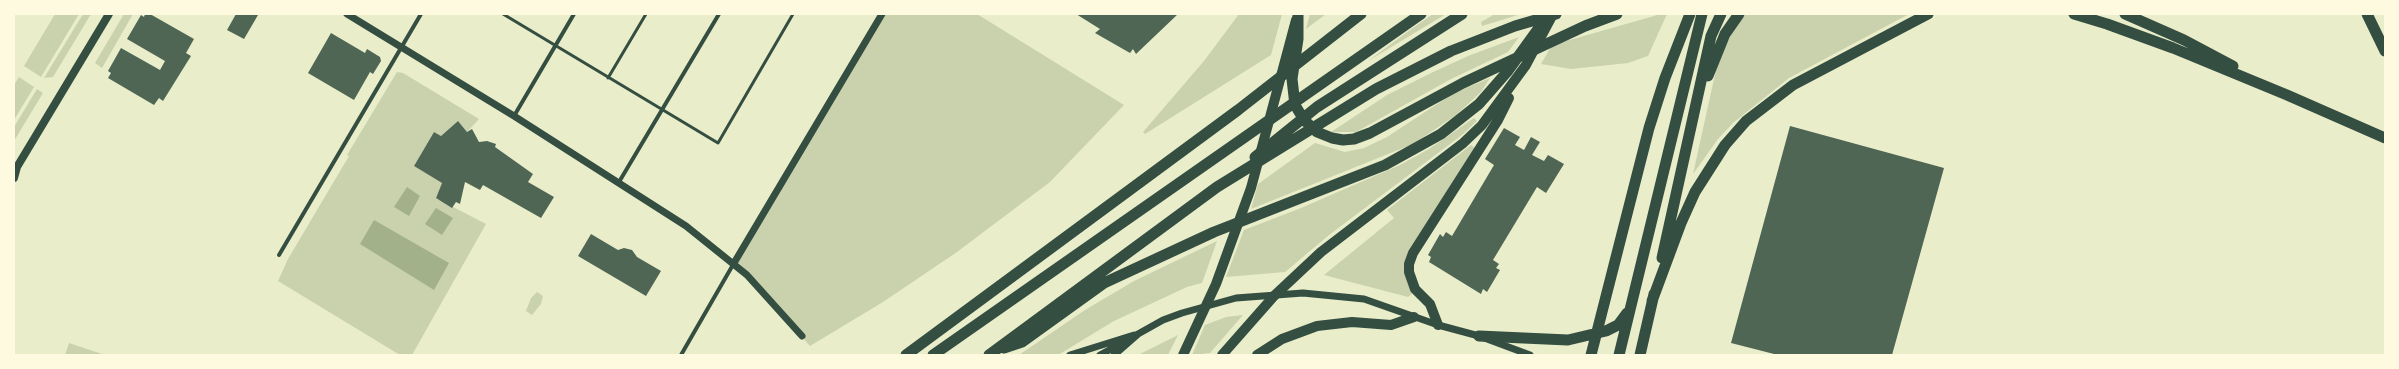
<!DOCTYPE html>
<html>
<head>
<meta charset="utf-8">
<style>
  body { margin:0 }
  #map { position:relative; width:2399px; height:369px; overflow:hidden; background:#e9edc9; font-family:Cabin,sans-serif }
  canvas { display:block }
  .frame { position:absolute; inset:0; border:15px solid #fefae0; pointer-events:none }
</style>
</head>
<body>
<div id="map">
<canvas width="2399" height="369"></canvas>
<div class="frame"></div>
</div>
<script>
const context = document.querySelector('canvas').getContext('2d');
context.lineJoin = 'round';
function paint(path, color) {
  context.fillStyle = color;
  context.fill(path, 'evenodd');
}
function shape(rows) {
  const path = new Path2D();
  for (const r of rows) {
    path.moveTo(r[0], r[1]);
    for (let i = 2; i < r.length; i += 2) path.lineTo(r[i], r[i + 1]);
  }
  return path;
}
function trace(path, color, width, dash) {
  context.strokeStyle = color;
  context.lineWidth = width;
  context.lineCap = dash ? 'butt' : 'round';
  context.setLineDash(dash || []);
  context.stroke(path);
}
paint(shape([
  [55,14,79,14,41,77,24,66],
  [83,14,91,14,53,77,44,78],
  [124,14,133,14,102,68,95,63],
  [882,14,977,14,1124,105,1050,182,957,252,883,302,810,346,734,263],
  [1239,14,1282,14,1271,55,1145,134,1143,132,1204,61],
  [1310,14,1326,14,1306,29],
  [1433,14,1446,14,1368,61,1410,30],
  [1495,14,1521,14,1482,26,1481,22],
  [1661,14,1667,14,1648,56,1628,63,1571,69,1541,64,1552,45],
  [1745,14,1909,14,1789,78,1733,123,1718,139,1693,174,1718,61,1732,33],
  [1519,37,1508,52,1451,79,1356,132,1331,132,1387,95,1431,73,1468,56],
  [397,72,403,73,479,119,467,132,458,121,441,136,434,132,414,166,442,183,436,198,486,224,412,355,400,355,278,281,288,259,349,156,347,155],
  [19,77,34,87,14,120,14,85],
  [1490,78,1481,92,1456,115,1413,144,1251,209,1258,184,1315,143,1345,152,1364,148,1387,137,1454,93],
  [37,89,43,93,14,141,14,127],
  [1474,118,1477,121,1462,135,1329,235,1285,272,1226,277,1244,230,1301,208,1400,165,1429,149],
  [1471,145,1476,149,1410,248,1406,265,1412,294,1408,297,1324,275,1394,218,1387,210],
  [1217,241,1202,283,1187,287,1114,321,1058,355,1019,355,1085,310,1134,281],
  [537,292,543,296,541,304,532,315,526,311,531,298],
  [1243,315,1210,353,1192,355,1205,325,1226,317],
  [1178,335,1168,355,1138,355],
  [69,343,105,355,65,355]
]), '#cad2ad');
paint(shape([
  [407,187,420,196,409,216,394,207],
  [436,208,453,218,442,235,425,224],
  [374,220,449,263,434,290,360,244]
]), '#a3b18a');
paint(shape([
  [145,14,150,14,194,39,186,53,191,56,186,64,163,101,159,98,154,105,108,78,111,73,108,71,121,48,160,70,165,61,127,39,141,15,144,17],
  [236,14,258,15,244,39,227,30],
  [1076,14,1178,14,1136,54,1133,49,1130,53,1095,33,1100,29],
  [331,33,365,53,367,49,380,57,381,61,373,74,370,72,354,100,308,73],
  [458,121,467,132,472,129,479,142,487,141,496,144,495,147,533,174,528,182,554,197,541,218,483,185,480,190,465,182,460,204,456,202,452,208,436,198,442,183,414,166,434,132,441,136],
  [1790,126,1944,168,1892,355,1778,355,1731,343],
  [1504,128,1520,137,1515,145,1524,150,1531,137,1540,142,1532,155,1544,161,1548,155,1564,164,1546,193,1537,187,1493,260,1499,264,1496,268,1500,270,1487,292,1483,289,1481,294,1429,262,1431,257,1428,255,1440,234,1443,237,1446,232,1452,236,1494,165,1485,159],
  [591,234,618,250,624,248,632,250,637,257,661,271,646,296,578,256]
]), '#4f6655');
trace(shape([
  [503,14,718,143,793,14],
  [608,78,646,14]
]), '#344e41', 3);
trace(shape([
  [514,116,574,14],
  [619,182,719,14],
  [279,255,421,14],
  [681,355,734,263]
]), '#344e41', 4);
trace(shape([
  [347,14,514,116,686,226,747,275,802,336],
  [734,263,882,14],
  [1070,355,1134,335],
  [1100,355,1124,342],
  [1114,355,1138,334,1163,320,1182,313,1236,298,1303,293,1364,299,1438,325,1479,336,1530,355]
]), '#344e41', 7);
trace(shape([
  [14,178,17,167,109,14]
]), '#344e41', 8);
trace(shape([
  [1438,325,1430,304,1415,289,1409,272,1409,264,1413,253,1498,120,1509,98],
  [1183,355,1216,284,1251,188,1296,20],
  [1222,355,1274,296,1321,252,1462,144,1482,125,1526,65,1551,18],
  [1257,355,1282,339,1317,326,1352,322,1391,325,1414,317]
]), '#344e41', 10);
trace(shape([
  [1298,14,1298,39,1292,79,1295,105,1304,120,1317,132,1332,138,1343,140,1354,139,1370,133,1463,83,1585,26,1617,14],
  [2074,14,2107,24,2173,48,2287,95,2385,138],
  [2125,14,2184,40,2233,66],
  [2367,14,2385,51],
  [1708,76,1725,34,1739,14],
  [1255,157,1317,107,1462,14],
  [1662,258,1711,36,1721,14],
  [1652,301,1681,223,1695,192,1725,145,1746,121,1793,85,1928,14],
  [1479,336,1568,340,1606,331,1618,325,1627,313],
  [1004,348,1022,342,1104,283,1214,232,1385,165,1441,134,1479,104,1507,72,1549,14],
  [906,355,1238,110,1361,14],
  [933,355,1421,14],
  [989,355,1217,187,1376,89,1451,51,1515,26,1556,14],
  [1591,355,1649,128,1665,78,1690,14],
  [1619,355,1702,14],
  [1640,355,1654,294]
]), '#344e41', 11);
</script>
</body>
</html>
